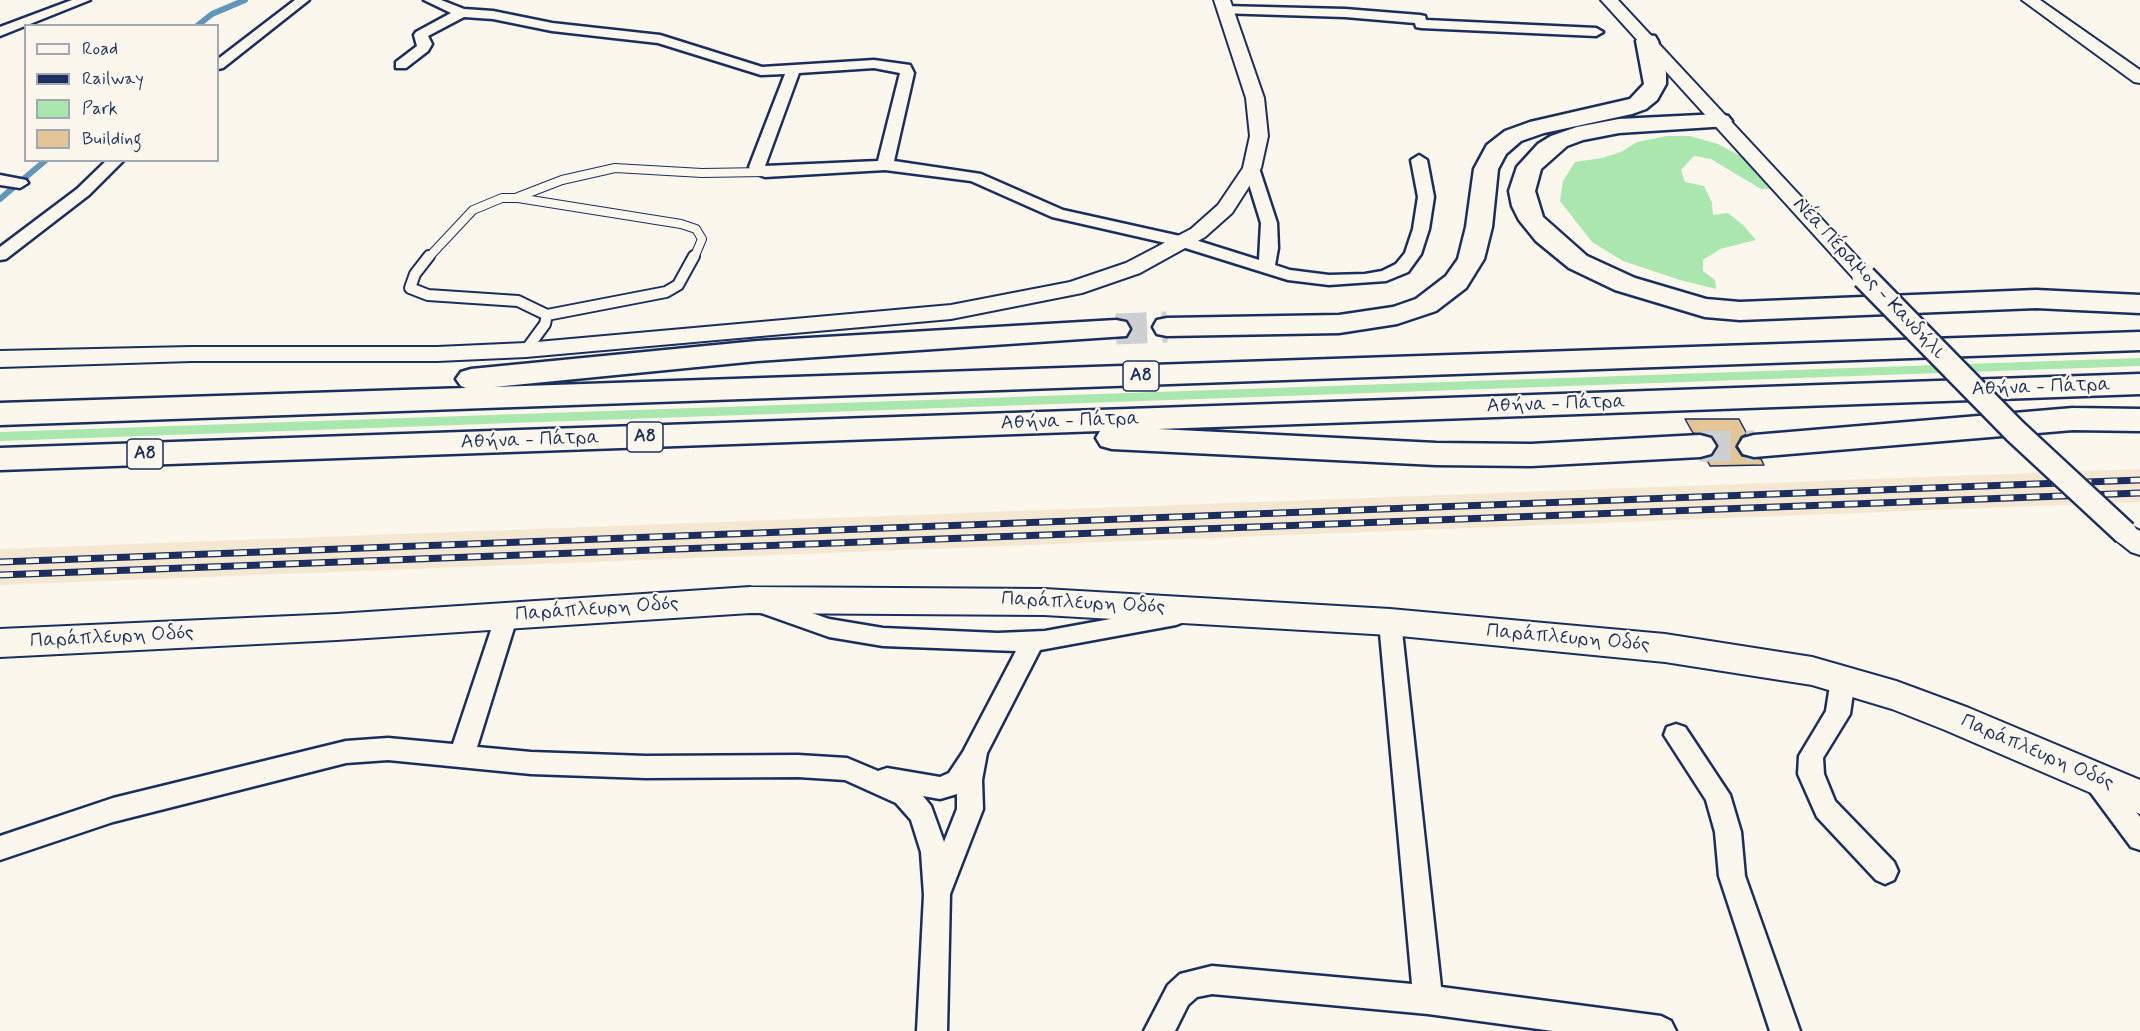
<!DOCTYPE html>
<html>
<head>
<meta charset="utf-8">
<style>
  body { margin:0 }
  #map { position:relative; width:2140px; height:1031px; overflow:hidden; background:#fbf7ec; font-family:Mynerve,sans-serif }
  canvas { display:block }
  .legend { position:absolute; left:24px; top:24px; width:195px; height:138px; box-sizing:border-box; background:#fbf7ec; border:2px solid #a1a7b3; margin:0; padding:8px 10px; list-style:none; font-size:18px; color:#1b2f5e }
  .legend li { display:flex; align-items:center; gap:12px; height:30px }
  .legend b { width:30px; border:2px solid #a1a7b3 }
</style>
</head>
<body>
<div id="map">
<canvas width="2140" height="1031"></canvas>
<ul class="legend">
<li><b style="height:8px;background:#fbf7ec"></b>Road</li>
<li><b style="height:8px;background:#1b2f5e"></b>Railway</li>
<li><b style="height:16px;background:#a9e7ae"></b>Park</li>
<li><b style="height:16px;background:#e3c596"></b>Building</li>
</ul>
</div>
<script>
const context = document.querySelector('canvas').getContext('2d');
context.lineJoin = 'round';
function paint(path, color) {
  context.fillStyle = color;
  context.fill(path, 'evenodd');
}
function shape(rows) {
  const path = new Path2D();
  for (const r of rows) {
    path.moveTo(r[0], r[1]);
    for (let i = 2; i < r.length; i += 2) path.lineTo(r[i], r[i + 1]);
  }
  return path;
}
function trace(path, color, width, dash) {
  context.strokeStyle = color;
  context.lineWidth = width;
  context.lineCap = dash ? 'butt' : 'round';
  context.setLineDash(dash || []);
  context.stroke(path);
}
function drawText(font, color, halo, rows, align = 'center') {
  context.font = font + ' Mynerve,sans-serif';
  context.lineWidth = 4.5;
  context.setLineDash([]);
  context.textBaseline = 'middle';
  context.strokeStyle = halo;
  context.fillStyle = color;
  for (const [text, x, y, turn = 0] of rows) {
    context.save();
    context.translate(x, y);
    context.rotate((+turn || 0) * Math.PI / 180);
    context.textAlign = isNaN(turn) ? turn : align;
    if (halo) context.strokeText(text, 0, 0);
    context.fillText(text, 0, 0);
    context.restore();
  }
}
paint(shape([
  [2140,469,2140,502,0,585,0,549]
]), '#f4e8d2');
paint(shape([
  [1667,136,1690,136,1718,144,1742,157,1770,189,1761,189,1711,159,1694,156,1681,170,1685,182,1704,186,1712,203,1713,215,1728,213,1743,225,1756,240,1720,249,1703,260,1703,271,1715,280,1716,289,1680,280,1623,261,1592,242,1560,201,1563,181,1575,162,1602,158,1621,152,1637,142],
  [2140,358,2140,366,0,441,0,432]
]), '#a9e7ae');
trace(shape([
  [197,26,212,14,245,0],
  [0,199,46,160]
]), '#6297b7', 6);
const building = shape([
  [1685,419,1739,419,1747,434,1741,437,1736,447,1742,456,1761,459,1764,465,1710,466,1706,458,1713,455,1718,445,1712,436,1693,433,1685,419]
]);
paint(building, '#e3c596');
trace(building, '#1b2f5e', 1.5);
trace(shape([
  [1116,329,1167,327],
  [1700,446,1754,446]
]), '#cecfd0', 31, [31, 15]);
const serviceFar1 = shape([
  [518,197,562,180,615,168,702,173,765,172],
  [428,258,473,210,502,198,518,198,681,224,696,229,702,239,694,258]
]);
const service = shape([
  [429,256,415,274,410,288,428,295,518,301,547,315],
  [547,315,666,292,678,285,694,256],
  [526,350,545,324,547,315]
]);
const minor = shape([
  [72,0,90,0,0,36,0,27,72,0],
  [295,0,309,0,223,68,218,69,218,59,295,0],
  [424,0,441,0,464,9,493,11,552,23,660,35,762,67,874,60,910,65,914,73,894,161,981,174,1063,210,1189,238,1259,260,1261,223,1244,168,1246,165,1258,165,1277,223,1278,248,1275,265,1290,270,1329,275,1365,274,1382,271,1396,264,1405,253,1413,229,1418,197,1411,160,1419,155,1427,160,1434,197,1429,229,1421,254,1408,272,1386,281,1329,285,1288,280,1179,246,1052,217,971,181,885,170,765,177,754,173,749,167,785,74,761,75,658,43,552,31,493,19,464,17,428,36,432,44,428,51,406,68,396,68,396,62,417,46,414,35,416,32,451,13,424,0],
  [874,68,900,73,878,161,765,166,799,73,874,68],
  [1224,6,1345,9,1420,15,1425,16,1426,20,1596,28,1603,32,1596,36,1421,28,1416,27,1415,23,1345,17,1219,13,1219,7,1224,6],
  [107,160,124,160,89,195,6,259,0,260,0,247,77,189,107,160],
  [0,175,26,180,28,183,20,188,0,185,0,175],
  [758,594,829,619,883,628,998,633,1045,631,1176,607,1184,610,1187,616,1184,622,1176,625,1040,650,987,753,982,780,983,809,950,894,947,1031,917,1031,924,895,921,852,911,820,896,803,845,780,798,777,646,778,531,774,388,760,346,763,113,822,0,860,0,836,113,798,346,741,388,738,453,744,496,615,499,609,507,606,515,609,518,615,477,747,531,752,646,756,798,755,847,758,878,771,887,768,940,777,949,773,963,752,1016,651,883,646,829,637,750,609,747,603,750,597,758,594],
  [957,794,957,809,944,842,931,806,923,796,940,799,957,794],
  [1390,613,1398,615,1401,622,1441,987,1661,1016,1671,1021,1676,1031,1553,1031,1428,1014,1212,994,1197,997,1188,1005,1175,1031,1144,1031,1168,985,1180,974,1212,966,1412,984,1379,622,1382,615,1390,613],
  [1843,669,1851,672,1855,679,1850,714,1823,758,1824,774,1835,801,1894,862,1898,871,1894,880,1885,884,1876,880,1817,817,1798,774,1799,756,1826,711,1831,679,1835,672,1843,669],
  [1676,724,1685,727,1730,795,1741,832,1745,876,1800,1031,1770,1031,1719,876,1715,832,1706,800,1664,735,1667,727,1676,724],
  [2097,770,2106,773,2140,817,2140,850,2131,847,2088,789,2084,781,2088,773,2097,770]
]);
const tertiary = shape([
  [1214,0,1230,0,1264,98,1268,136,1261,168,1232,213,1205,237,1140,273,1082,293,951,319,526,357,437,361,191,361,0,367,0,351,191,347,437,347,526,343,951,305,1070,282,1126,263,1191,229,1218,205,1243,168,1250,136,1246,98,1214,0],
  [1601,0,1618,0,1871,272,1875,277,1871,282,1857,282,1601,0],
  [2022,0,2040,0,2140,70,2140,83,2134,82,2022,0],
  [2125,523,2140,531,2140,555,2131,552,2116,540,2112,533,2116,526,2125,523]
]);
const secondary = shape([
  [750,587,1044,589,1390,609,1665,634,1812,657,1896,681,1969,708,2140,780,2140,814,1945,730,1892,709,1812,685,1665,662,1390,635,1044,615,750,613,337,640,0,657,0,629,337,614,750,587]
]);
const motorway = shape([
  [1647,35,1655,36,1658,41,1666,73,1666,84,1657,100,1646,109,1632,114,1544,133,1521,141,1506,154,1498,169,1492,227,1484,259,1466,288,1436,311,1397,324,1339,333,1167,336,1157,334,1153,327,1157,320,1167,318,1339,315,1393,307,1416,299,1446,276,1458,259,1466,227,1474,169,1487,145,1505,131,1530,122,1630,99,1644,84,1636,41,1639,36,1647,35],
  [1720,114,1728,116,1732,121,1728,126,1619,133,1583,140,1567,146,1541,169,1535,191,1543,217,1587,256,1635,278,1706,299,1740,302,2036,290,2140,295,2140,313,2036,308,1740,320,1705,317,1615,290,1569,268,1536,241,1519,220,1512,206,1509,191,1517,167,1538,144,1551,136,1577,127,1619,119,1720,114],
  [1116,320,1126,322,1130,329,1126,336,757,361,494,387,2140,332,2140,350,0,425,0,403,466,388,461,386,456,379,461,372,471,369,757,341,1116,320],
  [2140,374,2140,394,1158,429,1436,443,1531,444,1700,435,1711,438,1716,446,1711,454,1700,457,1531,466,1436,465,1112,449,1101,446,1096,438,1100,431,0,470,0,448,2140,374],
  [2073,408,2140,409,2140,431,2073,430,1754,457,1743,454,1738,446,1743,438,1754,435,2073,408]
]);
trace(serviceFar1, '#1b2f5e', 10);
trace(service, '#1b2f5e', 14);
trace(minor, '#1b2f5e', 5);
trace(tertiary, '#1b2f5e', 4);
trace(secondary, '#1b2f5e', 4);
trace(motorway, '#1b2f5e', 5);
trace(serviceFar1, '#fbf7ec', 8);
trace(service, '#fbf7ec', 10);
paint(minor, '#fbf7ec');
paint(tertiary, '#fbf7ec');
paint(secondary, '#fbf7ec');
paint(motorway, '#fbf7ec');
const rail = shape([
  [0,562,2140,480],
  [0,575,2140,493]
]);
trace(rail, '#1b2f5e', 7);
trace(rail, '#fbf7ec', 4.5, [13]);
const tertiaryBridge = shape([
  [1864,277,2015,431,2125,533]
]);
trace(tertiaryBridge, '#1b2f5e', 28, []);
trace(tertiaryBridge, '#fbf7ec', 23);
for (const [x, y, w] of [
  [1141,376,36],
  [645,437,36],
  [145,454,36]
]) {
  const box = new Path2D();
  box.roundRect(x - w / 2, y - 15, w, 30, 4.5);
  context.fillStyle = '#fbf7ec';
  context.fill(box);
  trace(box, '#1b2f5e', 1.5);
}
drawText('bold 18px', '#1b2f5e', null, [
  ["Α8",1141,376],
  ["Α8",645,437],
  ["Α8",145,454]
]);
drawText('20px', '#1b2f5e', '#fbf7ec', [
  ["Νέα Πέραμος - Κανδήλι",1868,279,47],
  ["Αθήνα - Πάτρα",2041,388,-2],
  ["Αθήνα - Πάτρα",1556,405,-2],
  ["Αθήνα - Πάτρα",1070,422,-2],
  ["Αθήνα - Πάτρα",530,441,-2],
  ["Παράπλευρη Οδός",1083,604,3],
  ["Παράπλευρη Οδός",597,610,-4],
  ["Παράπλευρη Οδός",112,638,-3],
  ["Παράπλευρη Οδός",1568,639,5],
  ["Παράπλευρη Οδός",2037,753,23]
]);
</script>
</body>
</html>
